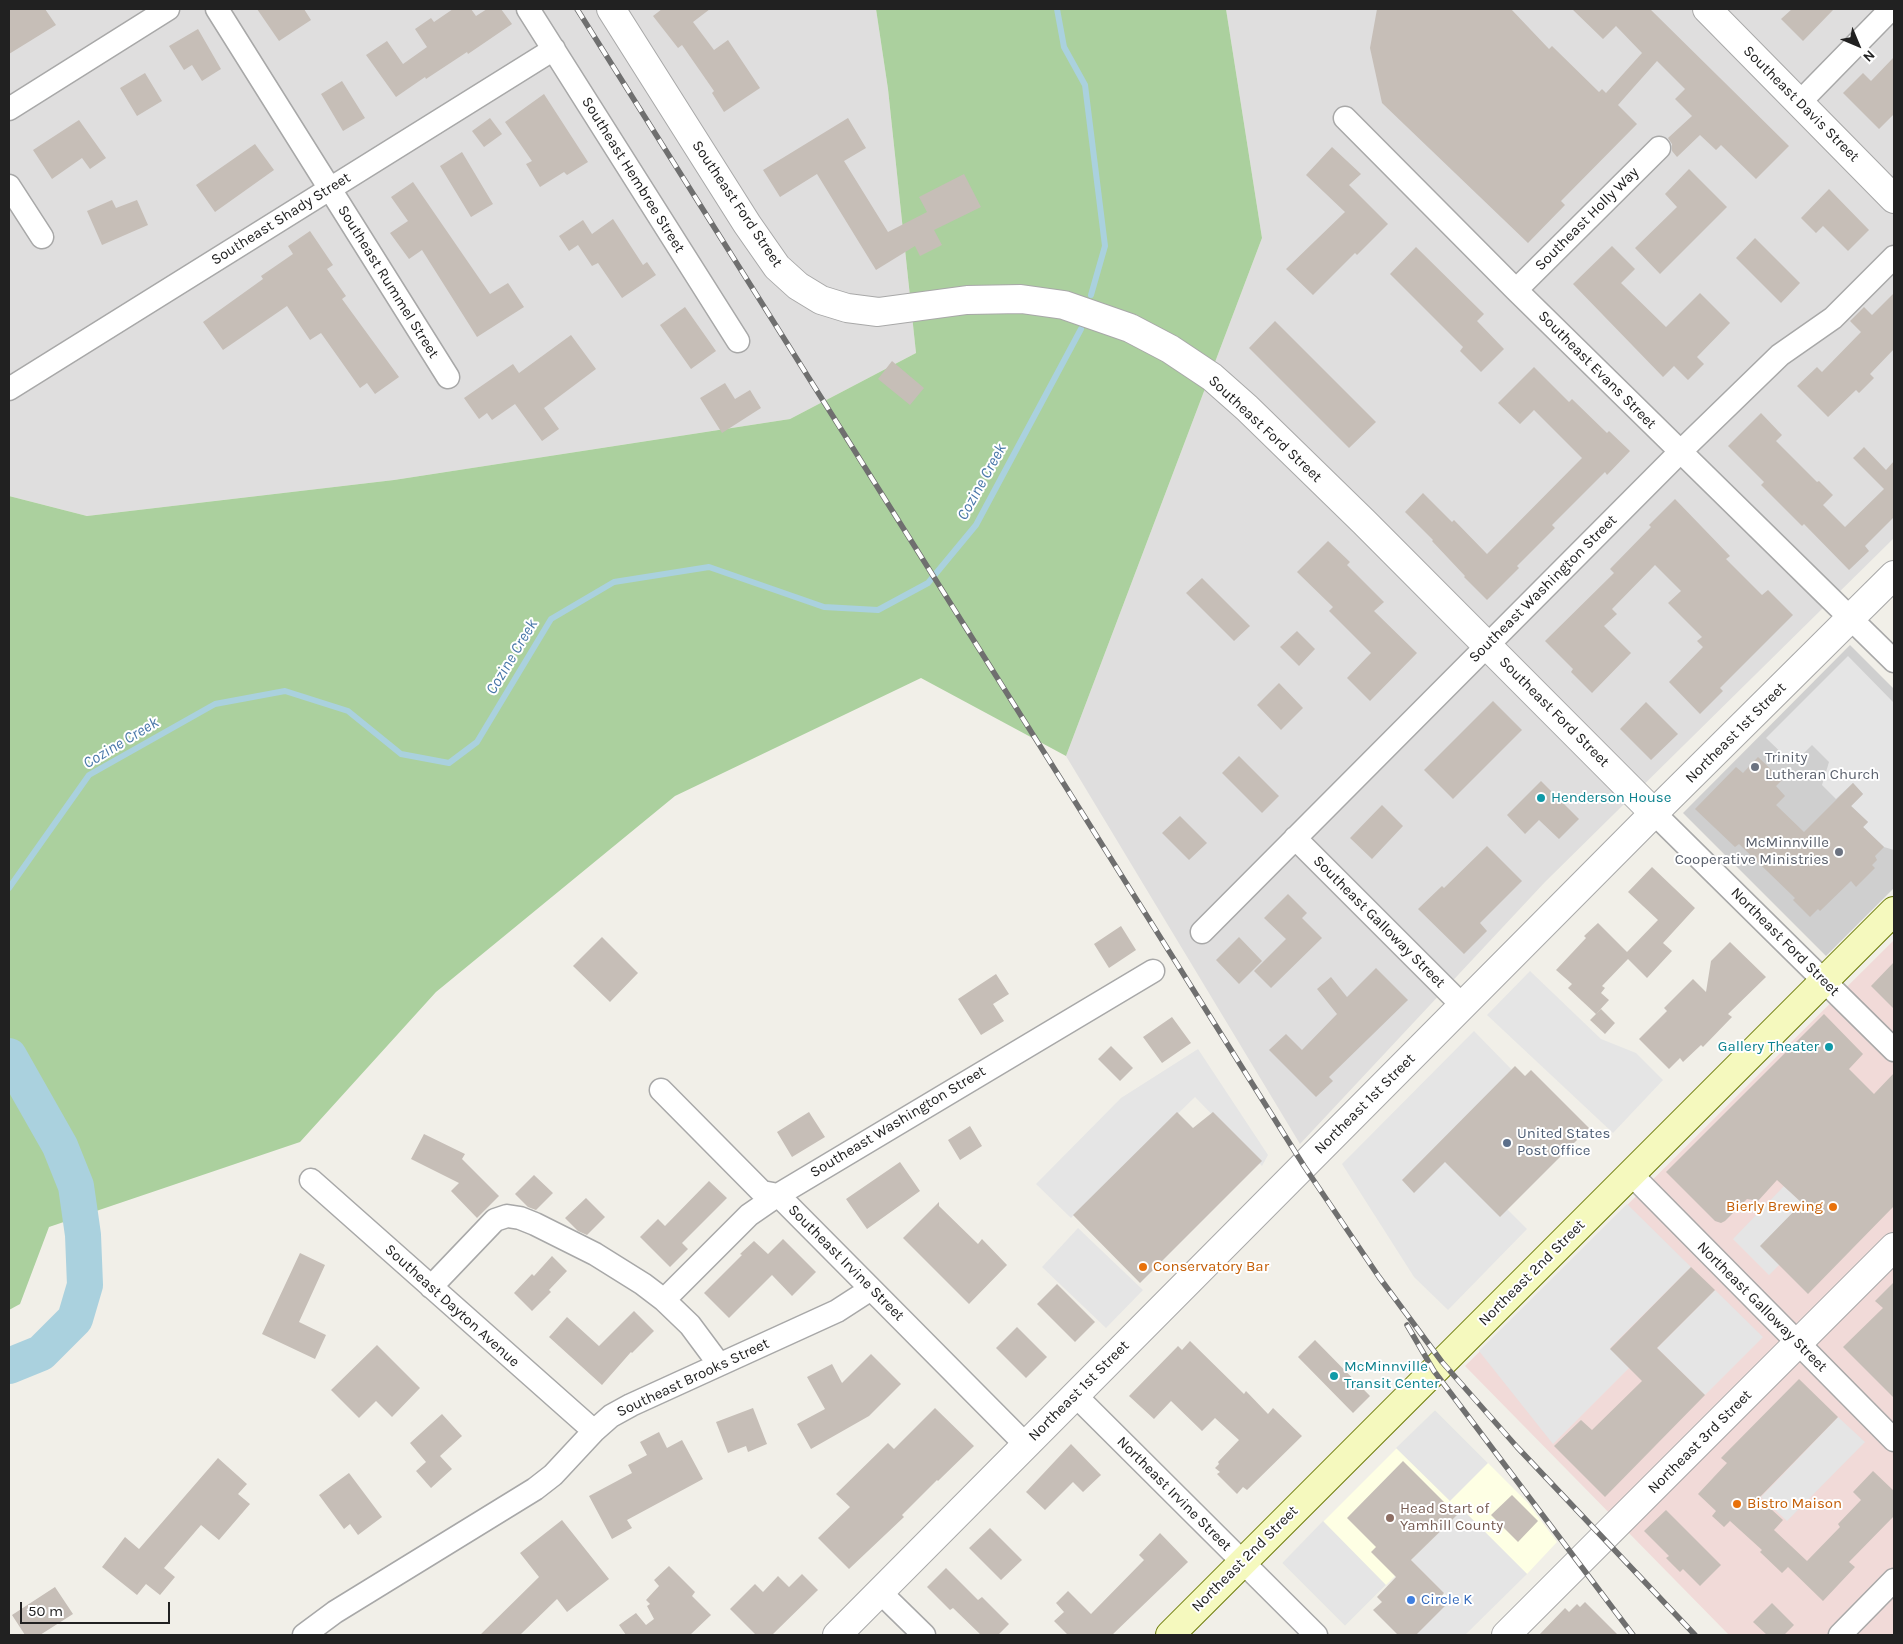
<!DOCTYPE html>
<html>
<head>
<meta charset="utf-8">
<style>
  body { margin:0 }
  #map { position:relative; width:1903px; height:1644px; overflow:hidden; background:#f1efe8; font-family:Karla,sans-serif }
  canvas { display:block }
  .frame { position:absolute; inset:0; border:10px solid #212121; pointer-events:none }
  .north { position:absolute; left:1833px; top:20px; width:50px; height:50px; -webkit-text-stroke:4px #fff; paint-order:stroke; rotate:135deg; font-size:14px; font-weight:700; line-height:20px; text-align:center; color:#212121 }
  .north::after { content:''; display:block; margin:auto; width:18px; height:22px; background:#212121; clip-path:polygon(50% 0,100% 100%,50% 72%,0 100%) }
  .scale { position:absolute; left:20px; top:1602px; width:150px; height:22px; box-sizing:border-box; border:2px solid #212121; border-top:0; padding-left:6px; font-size:15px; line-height:18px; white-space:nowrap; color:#212121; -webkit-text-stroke:4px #fff; paint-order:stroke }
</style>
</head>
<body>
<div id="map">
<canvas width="1903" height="1644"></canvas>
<div class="frame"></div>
<div class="north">N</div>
<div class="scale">50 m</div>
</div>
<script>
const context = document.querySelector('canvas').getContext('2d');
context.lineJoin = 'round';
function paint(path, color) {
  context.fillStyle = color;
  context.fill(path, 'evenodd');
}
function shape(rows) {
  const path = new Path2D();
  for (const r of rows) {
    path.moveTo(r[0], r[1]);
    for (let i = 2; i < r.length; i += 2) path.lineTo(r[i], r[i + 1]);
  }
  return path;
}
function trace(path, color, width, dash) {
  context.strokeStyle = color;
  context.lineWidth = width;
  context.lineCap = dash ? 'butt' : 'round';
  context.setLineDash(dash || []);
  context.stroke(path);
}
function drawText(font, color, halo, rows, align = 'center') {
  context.font = font + ' Karla,sans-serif';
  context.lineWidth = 4;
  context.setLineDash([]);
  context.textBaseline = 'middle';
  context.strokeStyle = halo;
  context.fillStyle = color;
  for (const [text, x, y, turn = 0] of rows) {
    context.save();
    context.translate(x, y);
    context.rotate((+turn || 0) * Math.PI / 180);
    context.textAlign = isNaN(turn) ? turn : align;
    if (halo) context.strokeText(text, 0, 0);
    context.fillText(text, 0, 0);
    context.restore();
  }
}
paint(shape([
  [9,9,876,9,888,89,916,353,790,419,394,480,87,516,9,496],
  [1226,9,1894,9,1894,538,1545,882,1300,1144,1066,756,1262,238]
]), '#dfdede');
paint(shape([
  [1894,940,1894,1635,1729,1635,1465,1366]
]), '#f1dad8');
paint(shape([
  [1435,1410,1528,1503,1557,1542,1527,1574,1462,1509,1345,1626,1282,1563]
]), '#feffe4');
paint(shape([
  [1850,645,1894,689,1894,888,1826,956,1683,813]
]), '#cfcfcf');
paint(shape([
  [876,9,1226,9,1262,238,1066,756,921,678,675,796,436,992,300,1142,49,1227,20,1304,9,1310,9,496,87,516,394,480,790,419,916,353,888,89]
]), '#abd09e');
paint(shape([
  [1848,656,1894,703,1894,850,1884,847,1863,827,1868,822,1851,806,1863,794,1853,783,1836,799,1822,785,1829,762,1812,745,1793,764,1766,738],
  [1530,971,1601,1039,1636,1053,1663,1080,1613,1133,1487,1015],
  [1474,1031,1512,1070,1464,1166,1527,1229,1448,1310,1414,1277,1342,1164],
  [1198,1049,1268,1155,1262,1166,1195,1097,1071,1218,1036,1184,1121,1098],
  [1784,1186,1802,1203,1779,1265,1769,1275,1733,1239],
  [1627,1204,1691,1267,1610,1348,1629,1368,1553,1444,1479,1351],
  [1078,1228,1143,1290,1106,1328,1042,1267],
  [1715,1290,1763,1337,1705,1395,1657,1348],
  [1435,1410,1488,1463,1450,1501,1396,1448],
  [1838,1417,1865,1442,1787,1521,1761,1497],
  [1462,1509,1527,1574,1465,1635,1416,1635,1451,1600,1411,1560],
  [1323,1521,1386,1585,1345,1626,1282,1563]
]), '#e5e5e5');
trace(shape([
  [1057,9,1064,47,1085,85,1105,246,1091,295],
  [9,888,89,775,215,704,285,691,348,711,401,754,449,763,477,742,551,619,614,582,709,567,824,607,878,610,928,583,976,525,1081,329]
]), '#aad1de', 6);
trace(shape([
  [9,1056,60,1146,76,1186,83,1235,85,1285,75,1319,41,1353,9,1366]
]), '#aad1de', 36);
paint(shape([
  [9,9,45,9,56,25,9,54],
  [257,9,304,9,311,20,279,41],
  [453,9,471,9,476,16,487,9,501,9,512,24,468,54,467,52,426,79,425,77,396,97,366,55,387,41,403,64,427,47,415,29,431,18,434,22],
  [662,9,710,9,693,22,714,50,728,40,760,88,724,112,712,93,714,91,682,45,678,48,653,16],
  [1377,9,1511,9,1549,49,1552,46,1599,92,1602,89,1606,93,1642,53,1616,26,1603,39,1572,9,1650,9,1789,146,1756,179,1721,145,1716,150,1700,135,1677,157,1672,151,1672,144,1668,138,1692,116,1675,99,1685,89,1657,61,1618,105,1637,124,1561,201,1565,205,1528,243,1382,103,1370,48],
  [1792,9,1834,9,1803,41,1781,19],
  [198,29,221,69,202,81,192,65,184,70,169,46],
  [1894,57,1894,114,1879,129,1843,93,1863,73,1871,81],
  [145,73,162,101,137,116,120,88],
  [342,81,365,118,343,131,321,94],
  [544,94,588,162,567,175,564,172,540,187,526,164,532,161,505,122],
  [490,118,502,134,484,147,472,131],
  [848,118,866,148,844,161,888,232,927,212,919,197,964,174,981,207,934,230,942,245,920,256,915,246,876,270,817,174,780,197,763,170],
  [79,120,106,158,90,169,82,158,52,179,33,150],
  [255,144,274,170,215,212,196,185],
  [1332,147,1361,174,1349,185,1388,224,1357,255,1355,253,1313,295,1286,269,1345,212,1306,175],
  [462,152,493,204,471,217,440,166],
  [1689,169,1727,207,1660,274,1635,248,1677,207,1665,194],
  [413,182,490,294,508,283,524,307,477,337,422,250,409,259,390,233,408,221,391,197],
  [1829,189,1869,230,1848,251,1823,226,1816,233,1801,218],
  [112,200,116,208,137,200,148,225,102,245,87,211],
  [613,219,643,265,647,262,656,275,622,298,598,263,592,266,578,245,569,251,559,236,583,220,592,234],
  [310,231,333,265,327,269,346,296,342,299,399,377,375,394,367,383,360,388,321,333,310,340,287,306,223,350,203,322,263,279,261,276,293,254,288,246],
  [1755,238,1800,283,1781,303,1736,258],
  [1612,246,1635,269,1621,283,1666,327,1700,293,1730,323,1697,357,1704,364,1688,380,1674,366,1663,377,1573,284],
  [1416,247,1484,314,1477,321,1504,349,1481,372,1460,351,1463,347,1390,274],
  [1894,293,1894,349,1870,374,1874,378,1859,393,1856,390,1828,417,1797,386,1817,367,1822,372,1861,332,1850,321,1864,307,1872,315],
  [685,307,716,351,691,369,660,325],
  [1275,321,1376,422,1349,448,1249,348],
  [571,335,596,369,544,408,559,429,542,441,515,404,492,420,487,413,479,419,464,398,513,364,519,373],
  [892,361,924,388,910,405,878,379],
  [1534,367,1569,402,1572,399,1607,433,1609,431,1630,451,1607,475,1605,472,1552,525,1555,528,1517,566,1519,568,1487,600,1464,577,1465,576,1432,541,1433,540,1405,512,1423,493,1452,522,1454,520,1487,554,1582,458,1534,410,1520,424,1498,403],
  [725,383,735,399,750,390,761,408,722,433,700,398],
  [1761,413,1782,435,1776,441,1817,482,1819,481,1833,495,1823,505,1845,527,1884,489,1853,458,1864,447,1886,470,1894,461,1894,517,1865,546,1869,551,1849,570,1804,524,1802,526,1761,485,1764,482,1728,446],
  [1675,499,1730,556,1726,559,1762,595,1768,590,1793,615,1720,688,1723,691,1700,714,1669,682,1703,647,1697,641,1702,637,1668,603,1681,591,1655,565,1612,609,1617,614,1604,626,1631,653,1592,693,1571,672,1573,669,1545,641,1614,573,1610,569,1651,527,1649,525],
  [1328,541,1350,562,1347,565,1384,602,1374,611,1417,653,1370,701,1347,678,1371,653,1329,611,1333,607,1297,572],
  [1202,578,1250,626,1234,641,1186,593],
  [1297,631,1315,649,1299,666,1280,647],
  [1279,683,1303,708,1281,730,1257,705],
  [1493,701,1522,730,1453,799,1424,770],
  [1646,702,1678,734,1651,760,1620,729],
  [1239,756,1279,796,1262,813,1222,773],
  [1758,757,1782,780,1776,786,1785,796,1776,805,1804,832,1853,783,1863,794,1851,806,1868,822,1863,827,1884,847,1875,856,1877,860,1872,865,1875,868,1856,887,1851,881,1820,911,1818,909,1810,917,1793,900,1795,898,1739,844,1735,847,1695,809,1736,767,1743,773],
  [1541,781,1579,819,1559,839,1539,820,1525,834,1507,815],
  [1382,805,1403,826,1372,859,1350,838],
  [1180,816,1207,843,1189,860,1162,833],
  [1487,846,1522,881,1480,923,1487,931,1464,954,1418,909,1442,886,1444,888],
  [1652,867,1695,908,1663,943,1672,951,1647,978,1628,959,1602,986,1605,988,1601,993,1609,1000,1596,1014,1568,988,1572,984,1556,970,1586,938,1584,936,1598,923,1627,952,1658,920,1628,892],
  [1288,894,1307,913,1302,918,1322,938,1271,988,1254,971,1286,939,1264,918],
  [1121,926,1136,950,1109,968,1094,944],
  [602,937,638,973,610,1002,573,966],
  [1239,937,1262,961,1239,984,1216,960],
  [1730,942,1766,977,1728,1014,1732,1017,1703,1047,1701,1045,1683,1062,1680,1058,1669,1069,1639,1039,1667,1011,1664,1008,1693,979,1706,992,1711,961],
  [1894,962,1894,1009,1871,986],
  [1376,968,1408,1000,1329,1077,1333,1081,1316,1097,1269,1050,1286,1034,1302,1050,1337,1014,1317,989,1331,977,1347,997],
  [996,974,1009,994,993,1004,1004,1021,981,1035,958,999],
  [1601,1009,1615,1023,1605,1034,1590,1020],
  [1824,1014,1863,1054,1849,1069,1874,1094,1894,1073,1894,1206,1808,1294,1760,1246,1802,1203,1777,1180,1758,1201,1747,1199,1725,1221,1721,1223,1715,1221,1666,1172],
  [1172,1017,1191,1043,1162,1063,1143,1037],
  [1111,1046,1133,1068,1120,1081,1098,1059],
  [1515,1066,1525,1076,1531,1070,1589,1128,1500,1217,1445,1162,1414,1193,1402,1180],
  [809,1112,825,1137,792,1157,777,1132],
  [1177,1112,1193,1128,1213,1112,1262,1161,1140,1283,1073,1215],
  [970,1126,982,1146,960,1160,948,1140],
  [424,1134,465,1154,462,1159,499,1196,477,1218,451,1191,459,1183,411,1159],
  [900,1162,920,1191,867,1229,846,1199],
  [534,1175,553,1193,536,1210,528,1207,515,1194],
  [709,1181,727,1198,682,1243,688,1249,670,1267,640,1237,658,1219,665,1226],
  [586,1198,605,1217,587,1235,578,1231,565,1218],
  [939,1202,939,1206,978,1244,982,1239,1007,1265,969,1304,903,1238],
  [783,1239,816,1272,792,1296,772,1275,729,1318,704,1293,742,1255,740,1254,754,1241,768,1254],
  [300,1253,325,1265,299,1322,326,1335,315,1359,262,1334],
  [552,1256,567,1271,549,1290,551,1292,532,1311,514,1293,532,1274,534,1276],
  [1691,1267,1715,1290,1657,1348,1705,1395,1605,1497,1554,1446,1581,1420,1592,1430,1642,1381,1610,1349],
  [1894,1282,1894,1398,1843,1347,1883,1308,1875,1301],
  [1057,1284,1095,1322,1075,1342,1037,1304],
  [634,1311,654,1331,632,1353,631,1352,602,1385,549,1337,567,1317,599,1346],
  [1017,1327,1047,1357,1026,1378,996,1348],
  [1315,1340,1370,1396,1353,1413,1298,1357],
  [1190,1341,1244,1394,1246,1391,1268,1414,1273,1408,1302,1436,1247,1490,1243,1487,1237,1494,1217,1474,1220,1472,1215,1468,1219,1464,1218,1462,1239,1440,1215,1418,1202,1431,1171,1401,1154,1419,1129,1396,1178,1346,1182,1350],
  [377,1345,420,1388,392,1417,376,1401,359,1418,331,1390],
  [871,1354,901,1384,869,1416,811,1449,797,1424,825,1409,807,1377,832,1364,842,1383],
  [1799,1379,1838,1417,1759,1498,1783,1520,1774,1530,1807,1561,1840,1527,1838,1524,1861,1500,1853,1492,1873,1471,1894,1491,1894,1516,1849,1562,1855,1567,1823,1601,1788,1567,1782,1573,1760,1552,1762,1550,1730,1521,1724,1527,1712,1516,1716,1511,1698,1494,1727,1463,1721,1458],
  [753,1408,767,1444,748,1452,746,1446,728,1453,716,1422],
  [935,1408,974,1446,938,1481,937,1480,902,1515,904,1517,849,1569,818,1538,850,1507,836,1494,888,1443,894,1449],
  [442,1414,462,1436,440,1456,452,1469,431,1488,416,1471,426,1462,410,1443],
  [659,1432,667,1448,682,1440,703,1479,627,1520,632,1528,612,1539,589,1496,632,1473,628,1465,647,1455,640,1442],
  [1071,1444,1101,1475,1083,1492,1073,1482,1045,1510,1026,1492],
  [218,1458,247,1484,238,1494,250,1504,219,1540,201,1525,164,1568,175,1577,160,1595,146,1584,137,1595,102,1567,125,1537,139,1549],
  [1403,1461,1457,1515,1411,1560,1444,1593,1440,1598,1446,1605,1416,1635,1398,1635,1373,1610,1382,1602,1377,1597,1396,1577,1371,1552,1376,1547,1347,1518],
  [349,1473,382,1517,358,1535,350,1524,344,1529,319,1495],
  [1512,1495,1538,1521,1518,1542,1491,1515],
  [1666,1510,1721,1565,1700,1586,1683,1569,1680,1572,1666,1558,1669,1556,1644,1531],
  [562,1520,609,1579,567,1612,557,1599,520,1635,480,1635,539,1577,520,1553],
  [990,1528,1022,1560,1001,1580,969,1548],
  [1160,1533,1188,1562,1112,1635,1068,1635,1054,1621,1064,1612,1056,1603,1068,1591,1091,1614,1144,1560,1139,1555],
  [669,1566,695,1592,692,1596,711,1615,690,1635,626,1635,619,1625,636,1613,646,1625,654,1619,647,1606,650,1604,646,1600,659,1586,654,1580],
  [946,1568,978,1600,982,1597,1009,1624,998,1635,981,1635,953,1608,950,1610,927,1587],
  [802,1574,818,1590,772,1635,756,1635,730,1609,755,1584,763,1592,778,1576,789,1587],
  [55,1587,73,1614,40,1635,25,1635,12,1615],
  [1585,1602,1618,1635,1539,1635,1565,1608,1569,1612,1577,1604,1580,1607],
  [1772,1603,1794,1625,1784,1635,1767,1635,1753,1622]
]), '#c6beb7');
const minor = shape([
  [217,9,448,377],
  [528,9,738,341],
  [1800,102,1891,9],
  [9,109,168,9],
  [1345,118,1516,290,1894,661],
  [9,186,42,237],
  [1516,290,1659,148],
  [9,389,554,49],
  [1654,813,1894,1050],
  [1295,838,1463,1006],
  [1202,932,1680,452,1780,355,1833,318,1894,257],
  [661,1090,762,1192,778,1195,1026,1445],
  [1631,1174,1894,1440],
  [311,1180,594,1431],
  [431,1287,495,1220,507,1216,520,1218,535,1224,595,1254,643,1284,664,1300,690,1325,719,1364],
  [664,1300,749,1215,778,1195,1153,971],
  [1075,1395,1316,1635],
  [880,1592,924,1635],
  [304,1635,335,1612,535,1489,553,1475,594,1431,611,1416,631,1405,837,1311,871,1289],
  [1840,1635,1894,1580]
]);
const tertiary = shape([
  [611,9,747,224,777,267,798,286,821,300,847,308,878,312,967,300,1021,299,1064,305,1130,328,1170,349,1212,377,1247,408,1364,522,1654,813],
  [1707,9,1894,199],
  [837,1635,1654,813,1894,575],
  [1506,1635,1894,1247]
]);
const secondary = shape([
  [1170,1635,1894,911]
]);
trace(minor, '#a8a8a8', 25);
trace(tertiary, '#a8a8a8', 30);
trace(secondary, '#6b7a06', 30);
trace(minor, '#fff', 22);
trace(tertiary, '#fff', 28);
trace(secondary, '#f5f9be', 28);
const rail = shape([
  [577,9,1304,1166,1379,1277,1442,1362,1517,1447,1695,1635],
  [1407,1325,1434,1371,1633,1635]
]);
trace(rail, '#6f6f6f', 5.5);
trace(rail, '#fff', 4, [11]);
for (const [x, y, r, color] of [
  [1755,767,5,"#6b7280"],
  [1541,798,5,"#0f9aa8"],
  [1839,852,5,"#6b7280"],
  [1829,1047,5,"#0f9aa8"],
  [1507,1143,5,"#5c6f8a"],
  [1833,1207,5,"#e8710a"],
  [1143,1267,5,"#e8710a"],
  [1334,1376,5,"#0f9aa8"],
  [1737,1504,5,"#e8710a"],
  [1390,1518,5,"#8d6e63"],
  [1411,1600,5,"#3f7fe0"]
]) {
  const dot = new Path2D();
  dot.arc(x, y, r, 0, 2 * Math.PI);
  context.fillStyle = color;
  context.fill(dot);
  trace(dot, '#fff', 2);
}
drawText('15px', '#212121', '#fff', [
  ["Southeast Davis Street",1801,104,45],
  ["Southeast Hembree Street",633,175,58],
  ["Southeast Ford Street",737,204,56],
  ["Southeast Shady Street",281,219,-32],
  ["Southeast Holly Way",1587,219,-45],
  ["Southeast Rummel Street",388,282,58],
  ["Southeast Evans Street",1597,370,45],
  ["Southeast Ford Street",1265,429,43],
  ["Southeast Washington Street",1543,589,-45],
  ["Southeast Ford Street",1554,712,45],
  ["Northeast 1st Street",1736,733,-45],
  ["Southeast Galloway Street",1379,922,45],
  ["Northeast Ford Street",1785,942,45],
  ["Northeast 1st Street",1365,1104,-45],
  ["Southeast Washington Street",898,1122,-31],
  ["Southeast Irvine Street",846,1263,45],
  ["Northeast 2nd Street",1532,1273,-45],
  ["Southeast Dayton Avenue",452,1306,42],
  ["Northeast Galloway Street",1762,1307,45],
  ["Southeast Brooks Street",693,1378,-25],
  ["Northeast 1st Street",1079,1391,-45],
  ["Northeast 3rd Street",1700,1442,-45],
  ["Northeast Irvine Street",1174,1494,45],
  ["Northeast 2nd Street",1245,1559,-45]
]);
drawText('15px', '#5b616d', '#fff', [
  ["Trinity",1765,758],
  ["Lutheran Church",1765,775],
  ["McMinnville",1829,843,"right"],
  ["Cooperative Ministries",1829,860,"right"]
], 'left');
drawText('15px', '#0d838f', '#fff', [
  ["Henderson House",1551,798],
  ["Gallery Theater",1819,1047,"right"],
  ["McMinnville",1344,1367],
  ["Transit Center",1344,1384]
], 'left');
drawText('15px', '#4e5e75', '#fff', [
  ["United States",1517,1134],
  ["Post Office",1517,1151]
], 'left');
drawText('15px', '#c56008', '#fff', [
  ["Bierly Brewing",1823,1207,"right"],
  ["Conservatory Bar",1153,1267],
  ["Bistro Maison",1747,1504]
], 'left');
drawText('15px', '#785e54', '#fff', [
  ["Head Start of",1400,1509],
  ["Yamhill County",1400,1526]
], 'left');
drawText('15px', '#366cbe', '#fff', [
  ["Circle K",1421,1600]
], 'left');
drawText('italic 16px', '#4a78a9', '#fff', [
  ["Cozine Creek",982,482,-61],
  ["Cozine Creek",512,657,-59],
  ["Cozine Creek",121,743,-31]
]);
</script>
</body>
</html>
